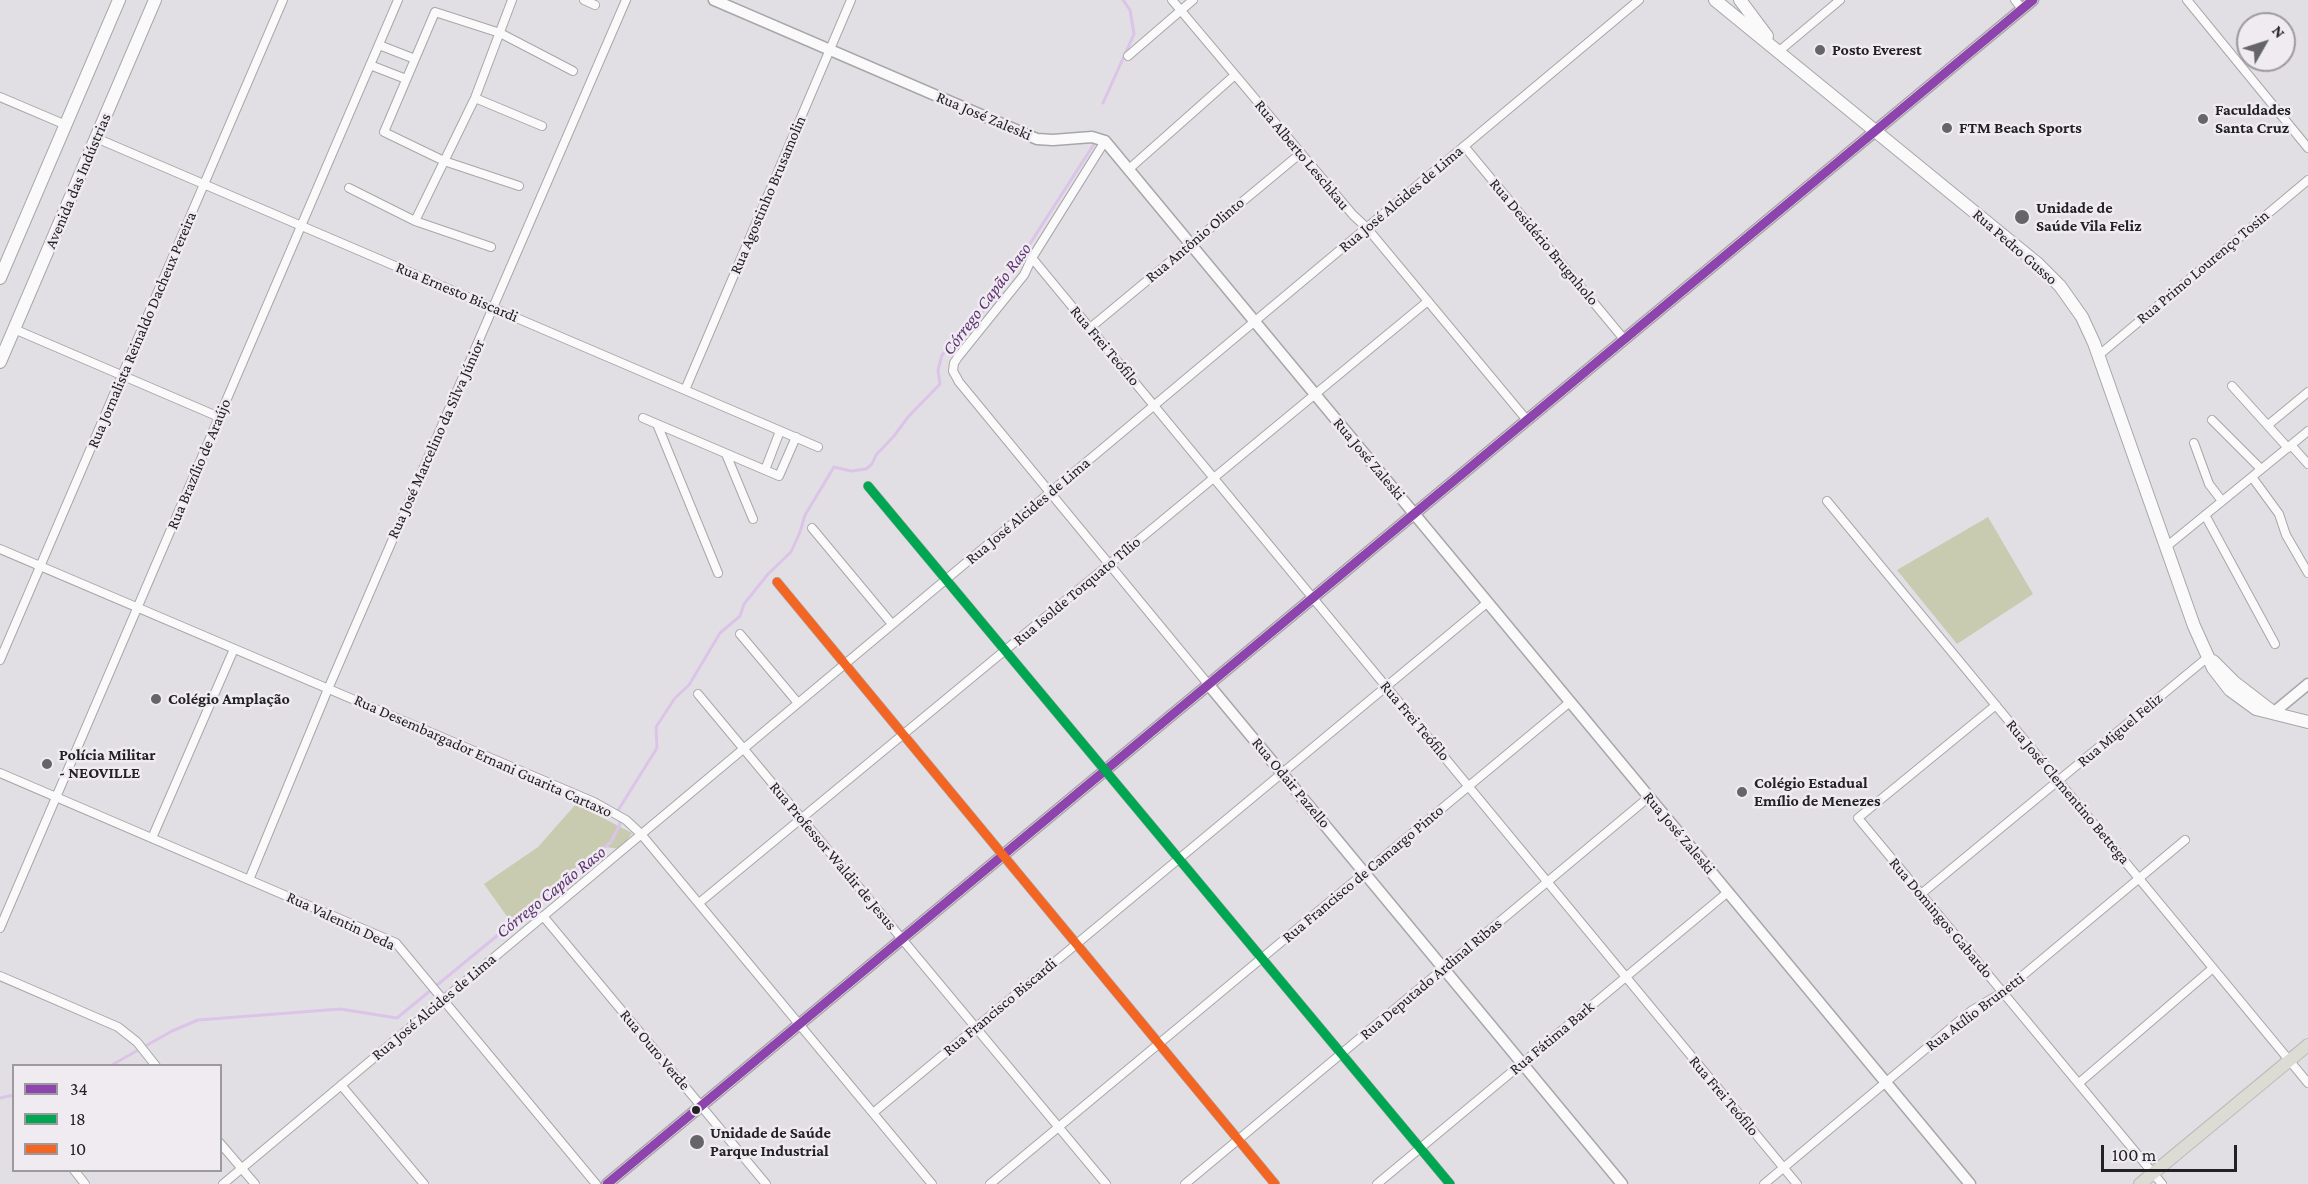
<!DOCTYPE html>
<html>
<head>
<meta charset="utf-8">
<style>
  body { margin:0 }
  #map { position:relative; width:2308px; height:1184px; overflow:hidden; background:#e1dfe3; font-family:"Crimson Pro",serif }
  canvas { display:block }
  .legend { position:absolute; left:12px; top:1064px; width:210px; height:108px; box-sizing:border-box; background:#efebf1; border:2px solid #9d9a9f; margin:0; padding:8px 10px; list-style:none; font-size:18px; color:#222123 }
  .legend li { display:flex; align-items:center; gap:12px; height:30px }
  .legend b { width:30px; border:2px solid #9d9a9f }
  .north { position:absolute; left:2236px; top:12px; width:60px; height:60px; box-sizing:border-box; background:#efebf1; border:2px solid #9d9a9f; border-radius:50%; rotate:51deg; font-size:16px; font-weight:700; line-height:24px; text-align:center; color:#222123 }
  .north::after { content:''; display:block; margin:auto; width:21px; height:27px; background:#656466; clip-path:polygon(50% 0,100% 100%,50% 72%,0 100%) }
  .scale { position:absolute; left:2101px; top:1145px; width:136px; height:27px; box-sizing:border-box; border:3px solid #222123; border-top:0; padding-left:8px; font-size:18px; line-height:21px; white-space:nowrap; color:#222123; -webkit-text-stroke:4px #efebf1; paint-order:stroke }
</style>
</head>
<body>
<div id="map">
<canvas width="2308" height="1184"></canvas>
<ul class="legend">
<li><b style="height:8px;background:#8e44ad"></b>34</li>
<li><b style="height:8px;background:#00a651"></b>18</li>
<li><b style="height:8px;background:#f26522"></b>10</li>
</ul>
<div class="north">N</div>
<div class="scale">100 m</div>
</div>
<script>
const context = document.querySelector('canvas').getContext('2d');
context.lineJoin = 'round';
function paint(path, color) {
  context.fillStyle = color;
  context.fill(path, 'evenodd');
}
function shape(rows) {
  const path = new Path2D();
  for (const r of rows) {
    path.moveTo(r[0], r[1]);
    for (let i = 2; i < r.length; i += 2) path.lineTo(r[i], r[i + 1]);
  }
  return path;
}
function trace(path, color, width, dash) {
  context.strokeStyle = color;
  context.lineWidth = width;
  context.lineCap = dash ? 'butt' : 'round';
  context.setLineDash(dash || []);
  context.stroke(path);
}
function drawText(font, color, halo, rows, align = 'center') {
  context.font = font + ' "Crimson Pro",serif';
  context.lineWidth = 5;
  context.setLineDash([]);
  context.textBaseline = 'middle';
  context.strokeStyle = halo;
  context.fillStyle = color;
  for (const [text, x, y, turn = 0] of rows) {
    context.save();
    context.translate(x, y);
    context.rotate((+turn || 0) * Math.PI / 180);
    context.textAlign = isNaN(turn) ? turn : align;
    if (halo) context.strokeText(text, 0, 0);
    context.fillText(text, 0, 0);
    context.restore();
  }
}
paint(shape([
  [1988,517,2033,594,1957,644,1897,570],
  [576,804,632,833,621,849,605,847,587,858,511,922,484,884,538,847]
]), '#c8cbaf');
trace(shape([
  [1103,103,1134,34,1130,10,1123,0],
  [617,812,657,748,656,727,675,698,689,685,720,633,740,616,744,604,768,574,791,552,800,532,805,515,834,467,851,471,866,469,872,464,876,455,894,436,908,417,940,384,938,370,942,355,981,313,1015,267,1096,141],
  [110,1066,172,1031,198,1020,340,1009,397,1018,611,842,620,824,619,818],
  [0,1098,14,1095]
]), '#dcc4e9', 3);
const minor = shape([
  [584,0,595,5],
  [1172,0,1353,215,1367,228,1526,419],
  [2015,0,2022,9],
  [2187,0,2308,148],
  [379,45,415,59],
  [1778,52,1840,0],
  [1128,56,1193,0],
  [370,65,406,79],
  [0,97,66,125],
  [475,98,542,126],
  [96,138,818,447],
  [1105,141,1032,258,1024,275,958,357,954,363,953,371,959,382,1208,684],
  [1464,146,1623,338],
  [1129,169,1235,75],
  [519,186,444,161,384,132,435,12,500,33,573,71],
  [349,188,415,221,491,247],
  [415,221,475,98,512,0],
  [1032,258,1797,1184],
  [1090,328,1301,153],
  [14,329,219,417],
  [2099,355,2308,180],
  [2232,386,2288,448],
  [685,390,851,0],
  [643,418,779,476,796,437],
  [2212,420,2261,469],
  [657,424,718,573],
  [2268,425,2308,392],
  [2194,443,2209,484,2222,501],
  [2291,445,2308,464],
  [726,454,753,519],
  [765,470,780,431],
  [2252,477,2279,514,2286,535,2308,573],
  [868,486,1450,1184],
  [1827,501,2308,1083],
  [2205,515,2275,644],
  [812,528,892,624],
  [2166,547,2308,431],
  [0,549,594,802,626,820,641,834,932,1184],
  [777,582,1275,1184],
  [740,634,798,703],
  [0,660,283,0],
  [698,694,1106,1184],
  [1996,705,1858,818,2162,1184],
  [0,773,396,943,596,1184],
  [152,838,234,649],
  [249,880,328,689,626,0],
  [1921,894,2208,657],
  [699,903,1428,301],
  [543,916,766,1184],
  [0,928,398,0],
  [0,976,118,1027,137,1042,156,1066],
  [2079,1083,2213,968],
  [341,1085,424,1184],
  [873,1113,1488,602],
  [220,1143,255,1184],
  [74,1170,85,1184],
  [223,1184,1639,0],
  [990,1184,1570,702],
  [1185,1184,1649,797],
  [1377,1184,1728,892],
  [1764,1184,1971,1011,2003,992,2185,840]
]);
const tertiary = shape([
  [714,0,1037,139,1053,140,1092,137,1105,141,1970,1184],
  [1208,684,1622,1184],
  [2273,713,2308,684],
  [607,1184,2033,0]
]);
const secondary = shape([
  [1715,0,2038,264,2060,286,2082,317,2094,343,2194,626,2213,668,2230,690,2256,709,2308,722],
  [1740,0,1767,36],
  [0,278,119,0],
  [0,362,155,0],
  [2213,661,2234,682,2273,712]
]);
const primary = shape([
  [2140,1184,2308,1045]
]);
trace(minor, '#a8a6a9', 10);
trace(tertiary, '#a8a6a9', 13);
trace(secondary, '#a8a6a9', 14);
trace(primary, '#bcbbbc', 14);
trace(minor, '#fafafb', 8);
trace(tertiary, '#fafafb', 10);
trace(secondary, '#fafafb', 12);
trace(primary, '#dcdcd5', 12);
trace(shape([
  [607,1184,2033,0]
]), '#8e44ad', 9);
trace(shape([
  [868,486,1450,1184]
]), '#00a651', 9);
trace(shape([
  [777,582,1275,1184]
]), '#f26522', 9);
for (const [x, y, r, color] of [
  [1820,50,6,"#656466"],
  [2203,119,6,"#656466"],
  [1947,128,6,"#656466"],
  [2022,217,8,"#656466"],
  [156,699,6,"#656466"],
  [47,764,6,"#656466"],
  [1742,792,6,"#656466"],
  [696,1110,5,"#222123"],
  [697,1142,8,"#656466"]
]) {
  const dot = new Path2D();
  dot.arc(x, y, r, 0, 2 * Math.PI);
  context.fillStyle = color;
  context.fill(dot);
  trace(dot, '#efebf1', 2);
}
drawText('bold 16px', '#222123', '#efebf1', [
  ["Posto Everest",1832,50],
  ["Faculdades",2215,110],
  ["Santa Cruz",2215,128],
  ["FTM Beach Sports",1959,128],
  ["Unidade de",2036,208],
  ["Saúde Vila Feliz",2036,226],
  ["Colégio Amplação",168,699],
  ["Polícia Militar",59,755],
  ["- NEOVILLE",59,773],
  ["Colégio Estadual",1754,783],
  ["Emílio de Menezes",1754,801],
  ["Unidade de Saúde",710,1133],
  ["Parque Industrial",710,1151]
], 'left');
drawText('16px', '#222123', '#efebf1', [
  ["Rua José Zaleski",984,116,23],
  ["Rua Alberto Leschkau",1302,155,50],
  ["Avenida das Indústrias",78,181,-67],
  ["Rua Agostinho Brusamolin",768,195,-67],
  ["Rua José Alcides de Lima",1401,199,-40],
  ["Rua Antônio Olinto",1195,240,-40],
  ["Rua Desidério Brugnholo",1544,242,50],
  ["Rua Pedro Gusso",2015,247,41],
  ["Rua Primo Lourenço Tosin",2203,267,-40],
  ["Rua Ernesto Biscardi",457,292,23],
  ["Rua Jornalista Reinaldo Dacheux Pereira",142,330,-67],
  ["Rua Frei Teófilo",1105,346,50],
  ["Rua José Marcelino da Silva Júnior",436,439,-66],
  ["Rua José Zaleski",1369,459,50],
  ["Rua Brazílio de Araújo",199,464,-67],
  ["Rua José Alcides de Lima",1028,511,-40],
  ["Rua Isolde Torquato Tílio",1077,591,-40],
  ["Rua Frei Teófilo",1415,721,50],
  ["Rua Miguel Feliz",2120,730,-40],
  ["Rua Desembargador Ernani Guarita Cartaxo",483,756,24],
  ["Rua Odair Pazello",1291,783,50],
  ["Rua José Clementino Bettega",2068,792,50],
  ["Rua José Zaleski",1679,833,50],
  ["Rua Professor Waldir de Jesus",833,856,50],
  ["Rua Francisco de Camargo Pinto",1363,874,-40],
  ["Rua Domingos Gabardo",1941,918,50],
  ["Rua Valentin Deda",341,921,25],
  ["Rua Deputado Ardinal Ribas",1431,979,-40],
  ["Rua José Alcides de Lima",434,1007,-40],
  ["Rua Francisco Biscardi",1000,1007,-40],
  ["Rua Atílio Brunetti",1975,1012,-37],
  ["Rua Fátima Bark",1552,1038,-40],
  ["Rua Ouro Verde",655,1050,50],
  ["Rua Frei Teófilo",1724,1096,50]
]);
drawText('italic 18px', '#5e3372', '#efebf1', [
  ["Córrego Capão Raso",987,299,-53],
  ["Córrego Capão Raso",551,892,-39]
]);
</script>
</body>
</html>
